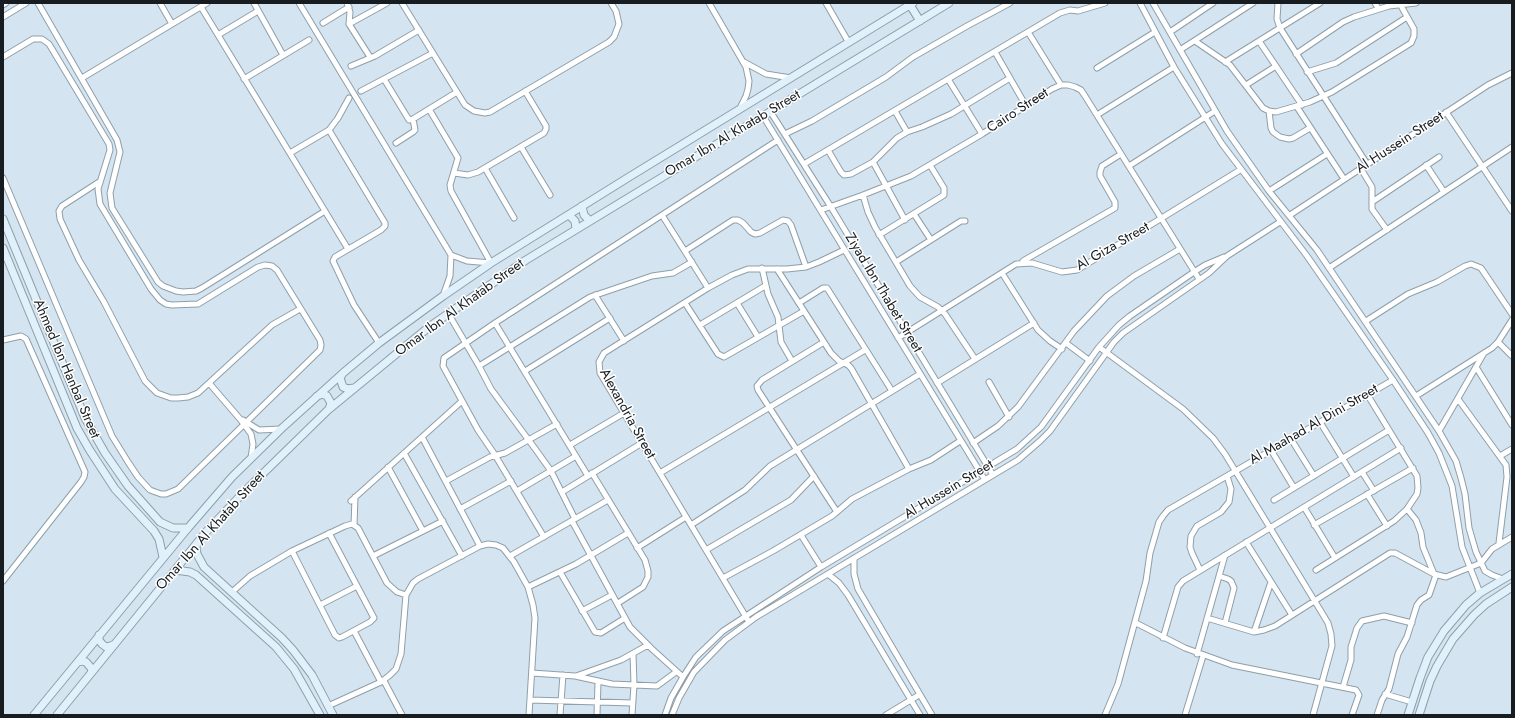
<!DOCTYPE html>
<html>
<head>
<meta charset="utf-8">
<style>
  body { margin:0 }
  #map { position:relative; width:1515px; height:718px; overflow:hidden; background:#d4e5f1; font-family:Jost,sans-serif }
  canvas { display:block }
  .frame { position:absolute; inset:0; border:4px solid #161c20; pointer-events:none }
</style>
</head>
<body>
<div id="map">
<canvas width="1515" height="718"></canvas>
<div class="frame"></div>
</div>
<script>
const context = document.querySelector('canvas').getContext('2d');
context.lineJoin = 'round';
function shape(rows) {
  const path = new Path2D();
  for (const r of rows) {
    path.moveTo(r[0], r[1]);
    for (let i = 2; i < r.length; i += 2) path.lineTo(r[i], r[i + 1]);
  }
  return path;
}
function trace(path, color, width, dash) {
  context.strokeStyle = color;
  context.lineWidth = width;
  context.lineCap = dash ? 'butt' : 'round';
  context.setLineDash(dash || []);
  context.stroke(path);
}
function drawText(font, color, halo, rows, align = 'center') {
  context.font = font + ' Jost,sans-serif';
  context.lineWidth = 3;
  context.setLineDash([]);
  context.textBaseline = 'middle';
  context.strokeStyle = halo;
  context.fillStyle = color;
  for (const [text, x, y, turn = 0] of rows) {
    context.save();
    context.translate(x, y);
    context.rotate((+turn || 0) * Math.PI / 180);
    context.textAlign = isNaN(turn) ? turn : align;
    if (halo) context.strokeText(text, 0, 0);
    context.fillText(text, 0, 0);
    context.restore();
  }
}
const street = shape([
  [38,3,117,140,120,152,110,193,112,208,158,282,163,286,176,291,183,292,196,291,202,288,325,211],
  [160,3,172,24],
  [254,3,283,55],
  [299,3,451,255,450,276,443,296],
  [347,3,350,12,349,24,370,57],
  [402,3,465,105,474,111,485,113,490,112,609,42,614,37,619,24,616,11,611,3],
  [709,3,746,67,749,81,748,89,746,96,740,108],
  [826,3,849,43],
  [1140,3,1174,67,1222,144,1307,256,1393,380,1428,433,1439,453,1452,486,1462,547,1480,593],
  [1153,3,1227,131,1269,191,1317,250,1439,431,1456,461,1461,478,1465,494,1469,528,1476,552,1485,571,1492,575,1503,579],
  [1278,3,1277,19,1280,28,1367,164],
  [1375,3,1378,8],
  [3,5,6,3],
  [201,7,348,249],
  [3,17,26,3],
  [323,23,349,7],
  [349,24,387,3],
  [1028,32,1061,85],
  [1170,32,1213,3],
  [218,35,258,11],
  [1195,41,1230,65,1263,108,1269,111,1276,112,1310,102,1332,92,1411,43,1414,36,1414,29,1400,4],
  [1259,41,1302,105],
  [1180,50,1253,3],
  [995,52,1026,106],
  [1296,54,1343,22,1354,17,1389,6,1416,3],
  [3,57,33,39,42,39,49,44,109,144,110,150,98,189,100,204,151,289,160,300,166,304,172,305,198,304,258,267,265,265,272,266,277,270,320,340,321,345,320,350,178,489,166,494,161,494,150,490,138,477,128,462,112,436,3,178],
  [744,62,766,74,791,78],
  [1225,62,1320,3],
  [351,66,375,56,419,30],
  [1097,68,1155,32],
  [1307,72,1336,63,1407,17],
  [82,78,207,3],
  [244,79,309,40],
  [384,79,409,120,413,119,457,92],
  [948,79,982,134],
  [1246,85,1276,66],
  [361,91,433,53],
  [1297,107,1344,179],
  [429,109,458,158,450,185,451,191,491,263,467,261,451,255],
  [770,111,831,207,993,475],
  [895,111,907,132],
  [1269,111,1271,128,1273,132,1280,137,1289,139,1293,138,1310,128],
  [1446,112,1512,211],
  [1097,115,1174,67],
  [763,116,985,480],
  [329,130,385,223,385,226,381,230,335,257,333,261,354,305,379,343],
  [785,134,812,121,886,77,913,57,967,26,1010,3],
  [396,143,413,132,415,130,413,119],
  [521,147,550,195],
  [828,150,841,172,844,175,851,174,873,162,897,138,907,132,922,127,951,114,1010,78],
  [290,153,329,130,338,118,349,98],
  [873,162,905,220],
  [804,164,1060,13,1070,10,1078,11,1105,3],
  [1426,165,1444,192],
  [1129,166,1215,111],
  [485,168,514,218],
  [1361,169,1372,187,1372,209,1387,230],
  [454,173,468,175,478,172,544,133,546,129,546,126,525,91],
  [99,182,62,206,59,211,60,219,79,260,104,302,145,381,157,393,171,398,178,398,188,397,198,393,272,325,300,309],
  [1269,191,1327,154],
  [863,195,868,212,875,227,910,286,920,297,938,307,945,314,975,359],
  [1372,202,1439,157],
  [821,210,863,195,911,176,982,134,1052,89,1061,85,1068,85,1075,87,1081,90,1085,96,1199,279],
  [914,214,931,240],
  [662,215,708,288],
  [1290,215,1488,85,1512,73],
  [879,235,944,195,944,188,930,165],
  [685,251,733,220,738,220,743,223,751,232,755,234,760,233,783,220,788,221,791,225,806,267],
  [1023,261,1115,208,1115,202,1100,176,1100,172,1102,166,1121,154],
  [896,262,961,221,965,221],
  [762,268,768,294,778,317,781,342,792,361],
  [1329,268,1512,147],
  [777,269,831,353,839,361,848,365,851,368,909,469],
  [1002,273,1038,330,1050,341,1062,349],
  [595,295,624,341],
  [685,303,718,354,724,357,804,311],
  [737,303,758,337],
  [799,303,823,288,827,288,892,391],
  [448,313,479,366,491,389,536,450,551,471,575,519],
  [1366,321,1408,294,1437,282,1465,266,1471,264,1481,268,1512,314],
  [495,323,588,476],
  [700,325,765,286],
  [898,338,1016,264,1032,263,1062,272,1077,270,1240,170],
  [3,340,21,336,26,339,85,472,84,477,81,482,3,581],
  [824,342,762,380,757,386,758,390,837,512],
  [1498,342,1512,356],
  [1066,343,1090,361],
  [1099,347,1183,409,1213,438,1225,454,1322,613,1328,623,1331,634,1332,646,1313,715],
  [479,366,590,297,652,276,673,273,692,262],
  [1476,367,1512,425],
  [525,371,610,318],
  [989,382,1009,417],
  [209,383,240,419,251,434,253,444,251,458],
  [937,383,1034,323],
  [1416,396,1492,348,1498,342,1512,320],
  [1458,399,1506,465,1507,477,1499,543],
  [243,420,259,430,281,429],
  [1320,422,1354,477],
  [1439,431,1484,353],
  [422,437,480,546],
  [1291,439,1314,476],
  [973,443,998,426,1018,407,1074,331,1107,296,1134,276,1180,249],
  [570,445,624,413],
  [1271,450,1294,488],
  [404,453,462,556],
  [1500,456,1512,449],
  [388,467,423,531],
  [1362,472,1374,491],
  [592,473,645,560,648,571,648,577,643,587,618,603],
  [660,473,865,350],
  [446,481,490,457,505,453,557,424],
  [517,491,576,456],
  [562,492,642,443],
  [1367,494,1387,526],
  [1274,500,1389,430],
  [351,501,462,401],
  [1304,507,1335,558],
  [460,509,511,481],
  [1407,509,1416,520,1421,533,1423,547,1434,574],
  [572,521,630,627,652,649,683,677],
  [354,525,355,497],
  [691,525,745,490,770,466,920,374],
  [1314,525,1413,468],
  [801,535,821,567],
  [544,537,495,455,478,430,443,366,444,358,495,323,778,140],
  [1246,542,1292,615],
  [637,548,686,517],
  [706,550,791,500,814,476],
  [292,551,335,635,339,638,342,637,370,622,374,618,329,533],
  [373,556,443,521],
  [510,556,608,500],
  [854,558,854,574,858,589,932,715],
  [1200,570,1192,553,1190,547,1191,536,1197,526,1221,512,1229,502,1231,489,1227,476],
  [1316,570,1394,521,1407,509,1417,494,1418,488,1417,476,1367,394],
  [560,572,595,632,601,633,625,618],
  [828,574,839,583,848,595,920,715],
  [1219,576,1228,579,1231,581,1234,588,1225,623],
  [723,578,773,551,832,516,852,499,909,469,931,460,960,441],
  [528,587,576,564,628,533],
  [232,592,250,576,292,551,345,526,352,524,358,528,387,583,397,592,406,595],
  [320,605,357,586],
  [582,611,612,595],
  [1207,618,1254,632,1264,630,1275,626,1390,553,1395,553,1434,574,1446,577,1481,563,1492,549,1512,537],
  [749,622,600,373,599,362,604,353,708,288,732,275,748,269,787,269,806,267,819,262,844,250],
  [1136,623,1185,648,1232,665,1356,690,1359,695,1352,715],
  [354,631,381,682],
  [1254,632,1271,582],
  [1163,638,1178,587,1183,581,1401,448],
  [1197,654,1225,555],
  [532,673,575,676,612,684,657,686,676,672],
  [576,676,621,660,648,645],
  [384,681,402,715],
  [1343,687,1351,660,1351,647,1357,628,1362,621,1384,616,1412,623],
  [1385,694,1412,702],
  [530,700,633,703],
  [328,706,381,682,390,675,396,669,401,654,406,595,413,583,418,579,480,546,488,544,496,545,503,548,514,562,528,587,533,605,535,618,529,715],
  [560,715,563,675],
  [597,715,598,682],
  [632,715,634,685,633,654],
  [665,715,671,698,683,677,696,657,723,631,821,567,1017,449,1041,427,1099,347,1119,325,1130,316,1194,272,1205,265,1224,257],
  [672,715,679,698,694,672,725,640,756,617,1018,460,1040,441,1050,431,1114,342,1123,333,1209,273,1227,256,1280,222],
  [886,715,919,695],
  [1105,715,1118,684,1146,581,1150,553,1159,522,1163,516,1168,510,1393,380],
  [1185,715,1203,656],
  [1377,715,1382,700,1389,689,1398,654,1407,637,1417,605,1421,600,1429,595,1436,575]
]);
const secondary = shape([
  [910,5,920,21],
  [582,206,584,215,590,221],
  [569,215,575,221,576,229],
  [3,219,85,418,105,453,128,486,160,522,173,528,188,528],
  [3,248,77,428,89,449,115,489,154,531,159,539,163,557],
  [343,373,340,378,343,387,348,389,354,388],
  [317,396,323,394,327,396,331,403,329,409],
  [197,543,196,547,197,554,204,567,282,638,293,650,312,675,333,715],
  [175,570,190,572,196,575,276,647,294,669,320,715],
  [99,635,99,640,102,644,106,647,111,646,115,644],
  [78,662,82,661,86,662,92,669,91,673],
  [34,715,188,528,232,477,281,429,343,373,379,343,443,296,491,263,629,177,913,3],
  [57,715,206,532,242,494,328,410,429,327,526,260,949,3],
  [1408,715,1420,678,1428,657,1444,631,1466,605,1480,593,1512,574],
  [1419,715,1430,681,1437,666,1453,639,1474,615,1486,604,1512,587]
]);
trace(street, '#8f9fa9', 7);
trace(secondary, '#8f9fa9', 9);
trace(street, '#fff', 5);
trace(secondary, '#e0f1fc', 7);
drawText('14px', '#161c20', '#fff', [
  ["Cairo Street",1018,111,-33],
  ["Omar Ibn Al Khatab Street",733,134,-31],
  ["Al Hussein Street",1400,143,-33],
  ["Al Giza Street",1113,247,-30],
  ["Ziyad Ibn Thabet Street",883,293,59],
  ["Omar Ibn Al Khatab Street",460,308,-36],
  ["Ahmed Ibn Hanbal Street",66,369,67],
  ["Alexandria Street",627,414,61],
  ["Al Maahad Al Dini Street",1314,425,-30],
  ["Al Hussein Street",949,490,-31],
  ["Omar Ibn Al Khatab Street",211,531,-48]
]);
</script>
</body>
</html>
